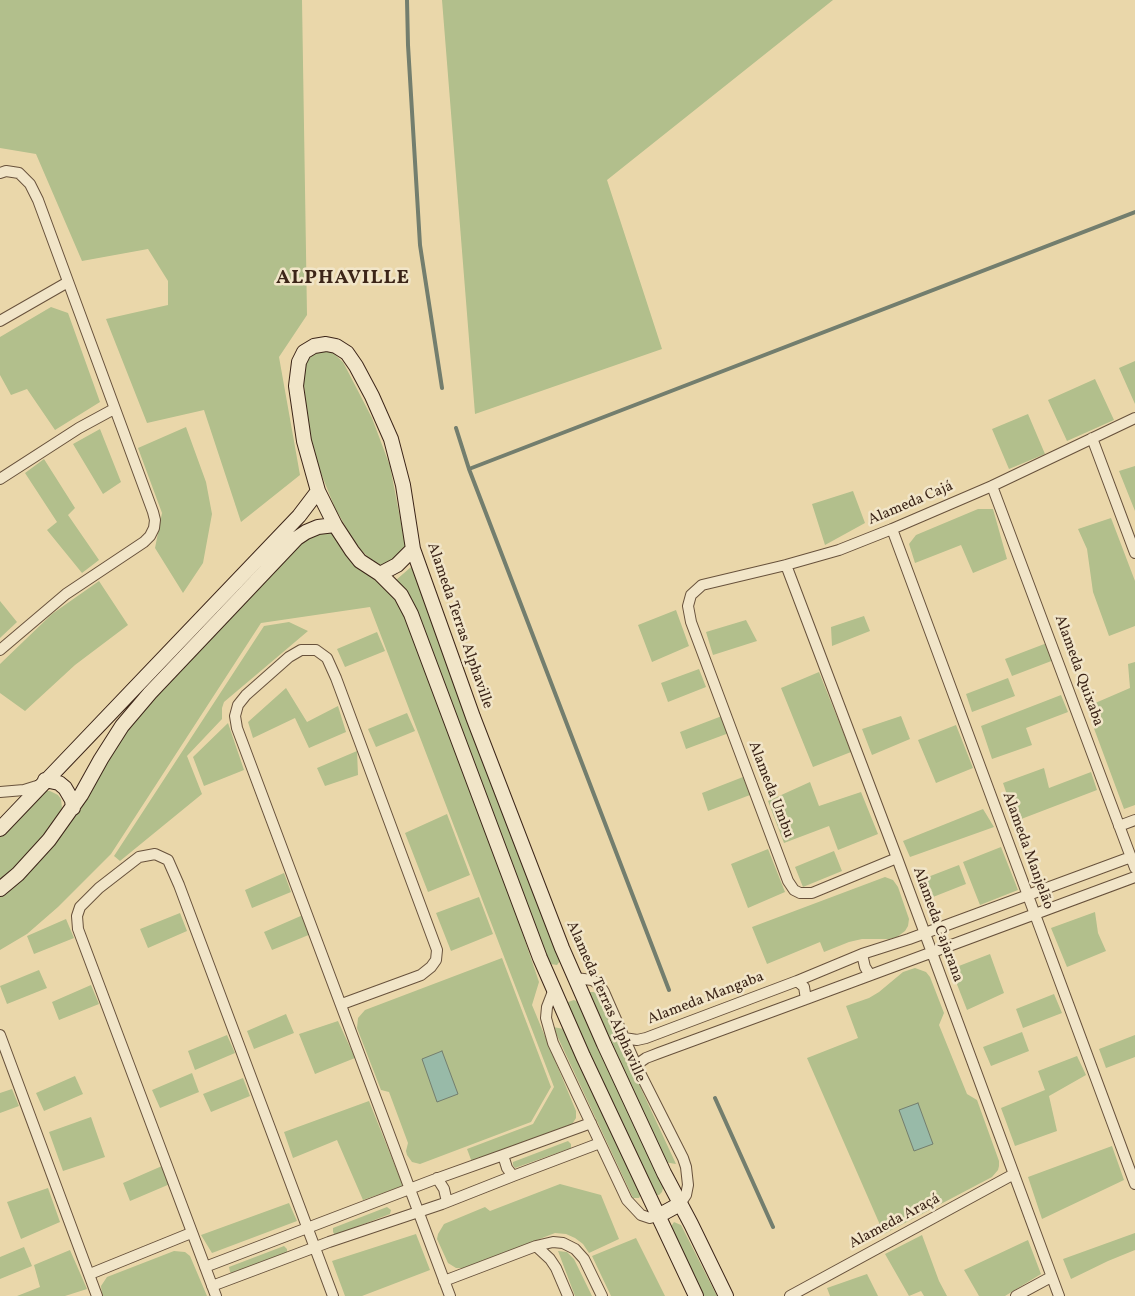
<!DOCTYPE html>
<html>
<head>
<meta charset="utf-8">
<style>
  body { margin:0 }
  canvas { display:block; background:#ead7aa }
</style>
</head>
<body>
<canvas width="1135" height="1296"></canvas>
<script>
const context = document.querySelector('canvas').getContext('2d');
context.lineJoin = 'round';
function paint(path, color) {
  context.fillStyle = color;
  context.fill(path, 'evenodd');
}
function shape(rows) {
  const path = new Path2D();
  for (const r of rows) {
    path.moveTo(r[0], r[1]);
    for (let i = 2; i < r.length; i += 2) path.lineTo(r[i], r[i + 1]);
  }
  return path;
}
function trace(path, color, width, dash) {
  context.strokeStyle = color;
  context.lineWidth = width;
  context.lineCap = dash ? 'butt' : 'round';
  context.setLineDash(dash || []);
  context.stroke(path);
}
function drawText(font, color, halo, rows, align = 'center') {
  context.font = font + ' Vollkorn,serif';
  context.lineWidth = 5;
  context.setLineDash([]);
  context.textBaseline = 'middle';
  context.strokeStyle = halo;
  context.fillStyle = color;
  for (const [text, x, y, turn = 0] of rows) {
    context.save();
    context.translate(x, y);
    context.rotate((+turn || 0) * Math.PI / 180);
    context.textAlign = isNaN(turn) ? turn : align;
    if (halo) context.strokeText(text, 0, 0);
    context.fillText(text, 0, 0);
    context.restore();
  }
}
paint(shape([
  [0,0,302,0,307,315,279,357,300,475,241,522,204,410,147,423,106,319,168,305,168,281,148,249,82,261,36,154,0,148],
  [442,0,833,0,607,180,662,349,475,414],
  [51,307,68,313,100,402,55,430,27,389,11,395,0,375,0,337],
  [318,351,332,352,343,362,372,418,390,466,406,549,388,564,381,565,369,558,356,545,335,508,320,471,308,428,303,374,307,360],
  [1135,361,1135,404,1119,368],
  [1095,379,1114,420,1067,441,1048,400],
  [1028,414,1045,454,1009,469,992,429],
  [186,427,206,482,212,514,203,563,183,593,155,548,162,513,138,448],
  [100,429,121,482,103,494,73,444],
  [44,459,75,508,68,515,99,560,82,573,47,530,57,522,25,473],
  [1135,466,1135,511,1119,471],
  [853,491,865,523,825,545,812,504],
  [978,509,993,509,1007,559,973,573,961,545,915,563,909,544,916,535],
  [1111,518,1135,581,1135,626,1109,636,1093,592,1087,549,1078,529],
  [335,525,401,595,460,747,539,982,532,1005,576,1111,576,1118,569,1129,473,1165,467,1149,533,1124,554,1087,370,607,261,623,111,854,58,907,27,934,0,950,0,889,18,874,122,726,297,538],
  [411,567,414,570,560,961,557,965,550,964,421,623,411,600,396,580],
  [99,581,128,625,75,665,25,711,0,693,0,664,52,614],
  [0,601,17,622,0,638],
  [676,610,689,646,652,662,638,625],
  [864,616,870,631,832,646,831,627],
  [746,620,757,641,713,655,706,632],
  [289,622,308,631,224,702,222,708,222,719,187,756,202,794,120,861,114,856,264,626],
  [377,632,385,651,345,667,337,649],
  [1047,643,1054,660,1012,676,1005,659],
  [1135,662,1135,805,1124,809,1086,707,1130,688,1128,664],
  [699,669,706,687,668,702,661,683],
  [819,672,851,752,813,767,781,688],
  [1008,678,1015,696,972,712,966,694],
  [286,688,307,722,338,706,346,732,309,748,295,718,253,738,248,722],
  [1061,695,1068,712,1026,728,1032,745,992,759,981,726],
  [407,713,415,731,376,747,368,729],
  [722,716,729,733,686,749,680,732],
  [901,716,910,739,872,755,862,729],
  [228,723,244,770,204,786,193,757],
  [956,725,973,768,936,783,918,740],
  [357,751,358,775,325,786,317,768],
  [1044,768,1049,788,1091,772,1097,790,1016,821,1003,783],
  [743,777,750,795,708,811,702,793],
  [810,782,819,806,861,792,878,834,838,850,829,826,784,843,768,801],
  [45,791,50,791,58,795,61,799,62,808,51,828,13,870,0,880,0,835],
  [983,809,994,827,910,857,903,841],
  [447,814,470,875,428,892,405,833],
  [1001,847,1018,890,980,905,963,862],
  [768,849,785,892,748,908,731,864],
  [834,851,842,871,803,887,795,867],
  [959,865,966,884,928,899,920,880],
  [284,873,291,892,252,908,245,890],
  [885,877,893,880,898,887,909,919,908,926,905,931,897,937,889,939,862,939,849,942,824,952,820,942,767,964,752,927],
  [479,897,493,934,451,951,436,913],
  [1095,912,1098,933,1106,951,1067,967,1051,928],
  [180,913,187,931,148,948,140,929],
  [303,915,311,934,272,950,264,932],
  [66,919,74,938,34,954,27,936],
  [990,954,1004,993,967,1010,951,969],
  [502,958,551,1087,531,1122,420,1164,412,1162,407,1155,406,1151,408,1143,389,1092,381,1090,357,1028,358,1018,365,1010],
  [915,968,926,972,930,977,944,1013,939,1025,967,1094,977,1100,999,1161,999,1166,998,1170,992,1177,884,1234,807,1058,858,1038,846,1006,869,998,879,992,903,972],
  [39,970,47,988,7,1004,0,986],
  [91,985,99,1004,59,1020,52,1002],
  [590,992,594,992,597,994,676,1164,664,1162,589,993],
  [1054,994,1062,1013,1023,1028,1016,1009],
  [574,1000,578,1002,663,1188,662,1192,659,1195,655,1195,567,1007,568,1002],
  [286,1014,294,1033,254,1049,247,1031],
  [338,1021,355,1058,315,1074,299,1034],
  [553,1027,564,1029,641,1194,639,1198,633,1198],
  [1022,1032,1029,1051,991,1066,983,1047],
  [227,1035,235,1053,195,1070,188,1051],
  [1135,1035,1135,1057,1106,1068,1099,1049],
  [1077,1056,1086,1075,1049,1096,1057,1131,1015,1146,1001,1108,1045,1090,1038,1071],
  [192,1073,199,1092,160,1108,152,1090],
  [75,1076,83,1094,44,1111,36,1093],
  [243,1078,250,1096,211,1112,203,1094],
  [12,1089,19,1106,0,1113,0,1093],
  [369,1101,403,1186,363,1200,337,1140,293,1158,284,1132],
  [91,1117,105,1157,63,1171,49,1132],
  [568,1141,571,1144,571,1148,515,1168,513,1165,513,1162],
  [1112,1146,1124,1180,1042,1219,1028,1177],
  [162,1166,170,1184,130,1201,123,1183],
  [560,1184,601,1195,619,1239,589,1253,583,1244,575,1238,566,1234,555,1233,465,1268,456,1268,448,1263,437,1239,438,1234,444,1224,485,1207,490,1211],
  [48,1188,60,1222,21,1239,7,1202],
  [289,1203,297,1221,212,1253,201,1235],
  [387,1207,391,1210,390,1214,335,1235,333,1232,333,1228],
  [674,1222,681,1225,717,1296,704,1296,670,1228],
  [1135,1233,1135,1250,1108,1261,1071,1279,1063,1259],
  [416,1234,430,1270,362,1296,345,1296,332,1261],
  [922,1235,939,1281,947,1296,924,1296,921,1291,909,1296,885,1254],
  [636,1238,665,1296,611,1296,592,1256],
  [1028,1240,1041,1274,1005,1296,979,1296,964,1270],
  [284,1246,287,1249,287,1253,232,1274,230,1272,229,1267],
  [24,1247,32,1266,0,1279,0,1257],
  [70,1250,87,1289,65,1296,17,1296,40,1287,34,1265],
  [174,1251,185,1252,190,1256,207,1296,102,1296,101,1286,107,1277],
  [558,1251,567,1252,574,1259,592,1296,575,1296],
  [867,1274,878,1296,830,1296,827,1288]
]), '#b2bf8c');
const water = shape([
  [442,1051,458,1094,437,1102,422,1059,442,1051],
  [918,1103,933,1144,914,1151,899,1110,918,1103]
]);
paint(water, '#98baa8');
trace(water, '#737e6e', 1);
trace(shape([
  [407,0,408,45,420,245,442,388],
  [456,428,469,469,669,990],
  [469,469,1135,212],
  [715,1098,773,1227]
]), '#737e6e', 4);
const street = shape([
  [0,173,6,171,19,173,30,184,38,200,153,512,155,520,154,528,150,536,144,542,66,594,0,650],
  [0,321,68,282],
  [1092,438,1135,553],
  [0,479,79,428,114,409],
  [992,486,1135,868],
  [892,529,1135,1184],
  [786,565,897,858,1059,1296],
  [0,792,24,790,40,785],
  [1119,826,1135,820],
  [897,858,812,893,800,893,794,890,788,881,691,622,688,606,691,595,702,585,786,565,839,550,892,529,992,486,1135,418],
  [862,954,865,967,870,975],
  [575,978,592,980,599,984,604,992,636,1065,683,1158,686,1167,688,1185,686,1195,680,1204],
  [797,981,862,954,909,939,1131,857],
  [554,989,547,1007,546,1018,553,1043,627,1200,641,1215,650,1218,658,1216],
  [806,999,1135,877],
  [342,1004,421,975,431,967,436,960,437,950,336,678,327,658,316,650,301,650,289,657,246,695,238,705,235,716,237,728,450,1296],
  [0,1035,97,1296],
  [624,1038,637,1040,646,1038,797,981,804,987,806,999,659,1053,646,1058,636,1065],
  [591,1123,503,1155,507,1168,513,1176,600,1143],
  [437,1178,444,1189,447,1202],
  [536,1246,550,1259,556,1268,568,1296],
  [205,1267,433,1180,503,1155],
  [90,1274,191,1233],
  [444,1281,536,1246,553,1242,563,1243,575,1249,584,1259,602,1296],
  [212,1286,329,1242,442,1204,513,1176],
  [216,1296,78,929,77,916,80,907,99,888,139,857,155,854,168,860,179,885,333,1296],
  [790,1296,1014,1174],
  [1016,1296,1051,1277]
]);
const secondary = shape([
  [380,574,397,565,413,549],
  [45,780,59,783,65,788,72,800,73,808],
  [0,829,299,516,318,491],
  [0,889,18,874,49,840,81,795,101,759,122,726,150,693,297,538,306,532,318,527,335,525],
  [658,1216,680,1204],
  [696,1296,583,1056,540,958,411,614,401,595,380,574,360,561,352,551,335,525,318,491,304,441,296,386,299,362,304,352,314,346,326,344,336,346,347,353,356,366,372,396,391,439,403,485,413,549,473,717,562,948,604,1044,664,1173,691,1224,726,1296]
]);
trace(street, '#68523c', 12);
trace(secondary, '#3c2518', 16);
trace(street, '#f1e5c8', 10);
trace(secondary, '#f1e5c8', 14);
drawText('15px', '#3c2518', '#f1e5c8', [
  ["Alameda Cajá",911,504,-23],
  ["Alameda Terras Alphaville",459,626,71],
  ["Alameda Quixaba",1078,671,70],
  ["Alameda Umbu",770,790,69],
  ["Alameda Manjelão",1027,851,70],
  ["Alameda Cajarana",937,925,70],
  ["Alameda Mangaba",706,999,-21],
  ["Alameda Terras Alphaville",605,1002,66],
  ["Alameda Araçá",895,1222,-28]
]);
context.letterSpacing = '1px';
drawText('bold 20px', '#3c2518', '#f1e5c8', [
  ["ALPHAVILLE",343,279]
]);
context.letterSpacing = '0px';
</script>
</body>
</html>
